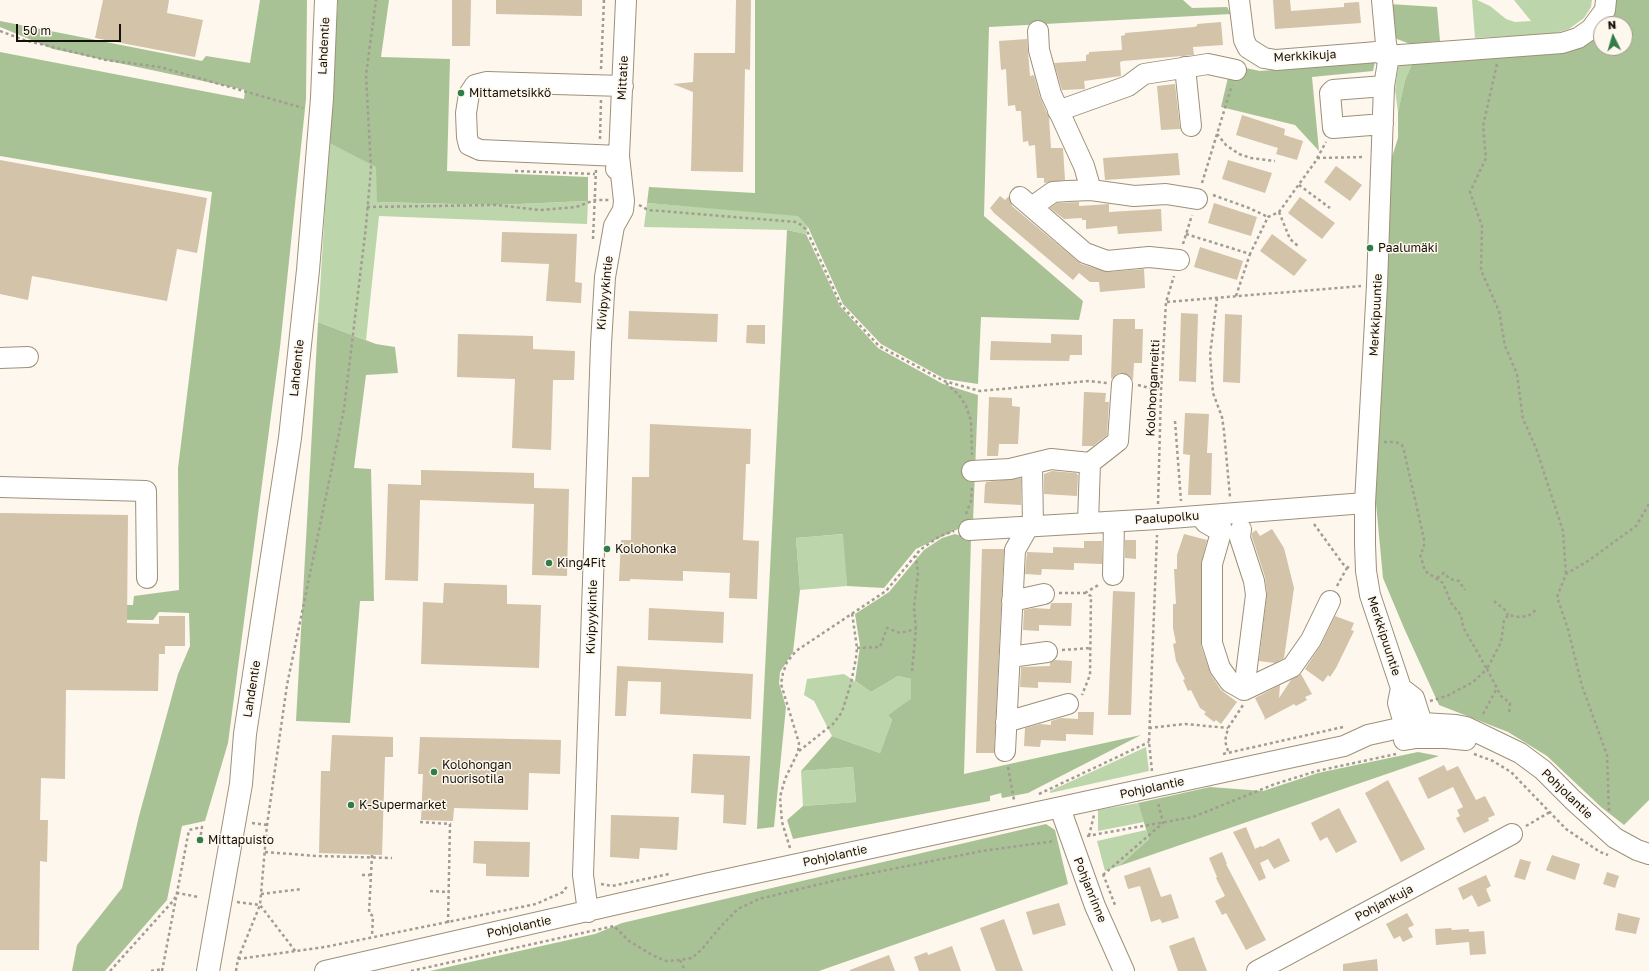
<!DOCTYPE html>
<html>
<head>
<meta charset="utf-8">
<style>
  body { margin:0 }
  #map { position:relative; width:1649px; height:971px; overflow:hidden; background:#fdf7ed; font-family:"Golos Text",sans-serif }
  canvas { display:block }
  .north { position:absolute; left:1593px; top:16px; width:40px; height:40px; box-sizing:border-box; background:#fdf7ed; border:1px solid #a09b91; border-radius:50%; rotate:355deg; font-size:11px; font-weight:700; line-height:16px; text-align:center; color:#151007 }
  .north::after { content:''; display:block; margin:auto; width:14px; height:18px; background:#307d4b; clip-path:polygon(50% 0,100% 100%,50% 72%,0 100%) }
  .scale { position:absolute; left:16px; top:24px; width:105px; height:18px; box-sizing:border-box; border:2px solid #151007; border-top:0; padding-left:5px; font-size:12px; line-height:14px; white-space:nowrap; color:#151007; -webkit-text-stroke:3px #fdf7ed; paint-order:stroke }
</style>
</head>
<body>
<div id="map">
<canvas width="1649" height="971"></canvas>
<div class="north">N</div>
<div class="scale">50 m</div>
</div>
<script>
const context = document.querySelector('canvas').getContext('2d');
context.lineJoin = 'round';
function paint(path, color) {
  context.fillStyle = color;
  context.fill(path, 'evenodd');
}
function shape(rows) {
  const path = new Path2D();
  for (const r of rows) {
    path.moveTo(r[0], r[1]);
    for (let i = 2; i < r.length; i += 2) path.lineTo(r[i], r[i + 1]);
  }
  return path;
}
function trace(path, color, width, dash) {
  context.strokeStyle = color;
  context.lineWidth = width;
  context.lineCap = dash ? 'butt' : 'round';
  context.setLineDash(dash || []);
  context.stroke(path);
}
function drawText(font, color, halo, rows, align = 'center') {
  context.font = font + ' "Golos Text",sans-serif';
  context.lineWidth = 3;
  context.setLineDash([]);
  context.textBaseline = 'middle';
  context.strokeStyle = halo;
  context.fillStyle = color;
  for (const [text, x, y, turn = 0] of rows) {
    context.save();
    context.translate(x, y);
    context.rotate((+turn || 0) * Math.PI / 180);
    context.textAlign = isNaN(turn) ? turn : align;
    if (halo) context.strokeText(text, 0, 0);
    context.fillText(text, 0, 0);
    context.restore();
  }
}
paint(shape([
  [1472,0,1477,0,1490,6,1506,19,1515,22,1531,21,1514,0,1592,0,1591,7,1584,18,1569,29,1552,34,1475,38],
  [1404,62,1413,62,1405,80,1398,112,1395,90,1398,67],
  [329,143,377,167,377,202,496,205,588,201,587,224,379,216,366,340,318,322],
  [647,203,798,215,808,227,806,234,787,230,644,227],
  [844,534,847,586,800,590,796,538],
  [844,674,871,692,898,676,911,679,911,700,888,715,892,720,880,753,832,736,814,701,804,695,807,679],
  [1146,747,1149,771,1050,793,1050,791],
  [853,767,856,802,803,806,801,771],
  [1138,803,1144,822,1098,831,1098,810],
  [1146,830,1149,839,1119,866,1105,871,1097,841]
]), '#bdd5aa');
paint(shape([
  [260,0,307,0,306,99,280,347,228,743,205,821,182,826,167,900,105,971,72,971,77,945,122,888,139,816,178,674,190,646,189,613,159,612,153,620,0,619,0,604,133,605,134,596,179,590,178,468,212,192,0,156,0,52,244,99,245,90,53,49,0,27,0,21,202,61,206,56,250,63],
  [338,0,389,0,381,57,450,59,447,171,588,177,588,201,496,205,377,202,376,167,329,143],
  [755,0,1183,0,1192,8,1227,7,1231,14,989,27,984,216,1083,301,1079,320,981,317,978,384,945,379,881,344,843,304,808,227,798,216,647,203,649,187,755,193],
  [1615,0,1649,0,1649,800,1624,825,1601,807,1547,756,1508,732,1439,705,1404,628,1383,578,1375,493,1380,352,1392,157,1398,138,1398,112,1405,80,1413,62,1601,31,1601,48,1625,48,1625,24,1606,24],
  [1389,4,1437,7,1440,41,1410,44,1397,39,1391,32],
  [1375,62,1373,71,1312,77,1319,151,1295,125,1221,107,1231,65,1260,71],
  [787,230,806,234,840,306,878,348,943,384,978,395,973,522,916,549,884,588,847,586,843,534,796,538,800,590,793,652,780,672,779,683,786,707,774,827,757,829],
  [318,322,376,344,395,347,398,373,366,375,354,468,371,469,374,601,360,601,350,723,296,721],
  [955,534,971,539,964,774,1141,735,1028,793,1002,798,1001,793,990,796,990,801,793,839,787,820,803,806,856,802,853,767,801,771,832,736,880,753,892,720,888,715,911,699,911,679,898,676,871,692,855,681,860,646,855,614,889,592,924,550,942,538],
  [1418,752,1439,756,1119,866,1149,839,1138,803,1210,787,1263,791,1318,773],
  [1046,824,1055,830,1068,884,819,971,430,971,595,934,622,923]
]), '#a9c295');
paint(shape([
  [103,0,169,0,167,13,203,20,195,57,95,38],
  [452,0,471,0,470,46,452,46],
  [496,0,582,0,582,16,496,14],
  [736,0,751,0,750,70,745,69,743,172,691,171,693,92,673,84,693,82,694,53,735,53],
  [1273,0,1290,0,1291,11,1344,7,1344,3,1359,2,1361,23,1275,29],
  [1221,22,1223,45,1193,47,1194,55,1123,61,1120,62,1121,76,1084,81,1085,89,1062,90,1054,63,1086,61,1086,55,1089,54,1089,52,1122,50,1121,36,1125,35,1125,33,1194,27,1197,26,1197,24],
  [1027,39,1030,76,1034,75,1040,97,1049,118,1051,148,1063,148,1065,180,1044,183,1044,178,1037,178,1035,145,1029,146,1028,141,1023,142,1021,111,1016,111,1015,105,1008,106,1006,69,1001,70,999,41],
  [1175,84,1180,129,1161,130,1157,86],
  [1242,115,1285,129,1284,135,1303,141,1297,160,1276,154,1278,148,1236,135],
  [1178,153,1180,175,1105,180,1103,158],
  [0,160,207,198,197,253,177,249,167,301,32,276,28,300,0,294],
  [1228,160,1272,173,1265,193,1222,179],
  [1336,166,1362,185,1350,201,1324,182],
  [1000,196,1005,200,1009,196,1012,206,1081,264,1108,272,1144,269,1145,288,1100,292,1099,282,1090,282,1079,273,1073,280,994,213,990,208],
  [1300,197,1335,223,1322,239,1288,213],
  [1079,202,1079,206,1109,204,1109,212,1161,209,1162,231,1118,234,1117,226,1086,229,1086,220,1082,220,1082,218,1064,219,1050,208,1057,203],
  [1214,203,1257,217,1251,236,1208,223],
  [502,232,577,234,575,282,582,283,581,303,546,301,549,264,501,262],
  [1272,234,1307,260,1294,276,1260,251],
  [1200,247,1243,261,1237,280,1194,267],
  [629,311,718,314,717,342,628,339],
  [1181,313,1198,314,1196,382,1179,381],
  [1225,314,1242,315,1240,383,1223,382],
  [1113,319,1135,319,1135,329,1143,329,1142,363,1134,363,1133,380,1129,375,1122,373,1117,374,1111,379],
  [747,325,765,325,765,344,746,343],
  [458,334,533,336,533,349,575,351,574,380,553,380,551,450,512,448,515,379,457,377],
  [1051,334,1082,335,1082,355,1070,355,1069,361,990,360,991,341,1051,343],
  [1084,392,1106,393,1105,402,1109,402,1107,435,1093,446,1082,446],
  [989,397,1012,398,1012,406,1020,407,1018,444,999,444,998,456,987,456],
  [1185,413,1209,414,1207,453,1212,453,1211,495,1188,495,1190,455,1183,454],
  [650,424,751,429,750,464,746,464,743,540,759,541,757,599,729,598,730,573,683,571,683,581,630,579,630,581,619,581,621,540,631,540,632,477,649,477],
  [421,470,534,473,534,488,569,489,567,576,532,575,534,504,420,500,418,581,385,580,388,484,421,485],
  [1052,471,1076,473,1078,475,1077,496,1044,494,1044,474],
  [1021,478,1021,505,984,503,985,484,986,484,986,482],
  [0,513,128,515,127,623,159,624,159,616,185,616,185,646,165,646,165,654,159,654,158,691,66,690,65,779,41,778,40,820,48,820,47,862,40,861,39,950,0,950],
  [1272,529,1284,548,1294,588,1284,658,1275,663,1259,661,1267,594,1265,577,1252,537,1252,533,1256,530,1260,536],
  [1184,534,1207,540,1201,564,1201,646,1211,675,1221,690,1237,702,1221,724,1216,720,1214,722,1204,714,1206,712,1200,708,1191,690,1188,691,1183,680,1185,679,1176,661,1173,644,1176,643,1173,628,1173,604,1176,604,1174,569,1177,569,1177,555],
  [1125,540,1136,540,1136,559,1125,558],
  [1084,541,1102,541,1102,564,1074,563,1074,570,1042,569,1041,575,1025,574,1027,552,1053,553,1053,547,1084,548],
  [982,549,1004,549,994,753,976,753],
  [444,583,507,585,507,604,541,605,539,668,421,664,423,602,443,603],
  [1113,591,1135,592,1131,715,1108,715],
  [1051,603,1072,603,1071,626,1039,625,1039,631,1023,630,1024,610,1034,608,1050,609],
  [649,608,724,612,723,643,648,640],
  [1335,616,1354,623,1351,630,1354,631,1336,668,1330,677,1328,675,1323,682,1305,669,1321,645],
  [1055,660,1072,661,1071,683,1038,682,1038,688,1020,687,1021,667,1050,666,1050,663],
  [617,666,753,674,751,719,660,714,661,682,628,681,626,716,615,716],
  [1301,674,1312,694,1305,697,1307,700,1296,706,1294,704,1264,720,1265,718,1255,698,1280,685,1279,698,1291,680],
  [1078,712,1094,712,1093,735,1066,734,1066,741,1041,740,1040,747,1024,746,1025,728,1040,724,1051,725,1051,721,1061,718,1078,719],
  [332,735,393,737,393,757,385,757,382,855,319,853,321,771,330,771],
  [420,737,561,740,560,774,529,773,528,810,454,808,453,821,421,820,423,774,418,774],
  [693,754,750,756,746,825,723,823,724,795,691,793],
  [1444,765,1447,771,1458,766,1476,800,1485,796,1495,815,1488,818,1489,821,1464,833,1456,818,1460,816,1457,810,1463,807,1453,787,1428,799,1418,778],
  [1388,780,1425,849,1401,862,1365,793],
  [1339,808,1357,842,1336,853,1327,837,1320,841,1311,823],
  [611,815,679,817,677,850,640,848,639,859,610,857],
  [1246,827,1255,849,1261,846,1262,847,1279,838,1290,861,1274,869,1268,859,1260,863,1266,878,1259,881,1233,832],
  [474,841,530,842,529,877,486,876,486,864,473,863],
  [1222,852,1227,864,1226,864,1266,940,1246,950,1226,913,1222,915,1215,901,1225,896,1216,878,1217,877,1209,858],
  [1552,855,1580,864,1575,880,1546,870],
  [1520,859,1531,862,1525,880,1514,877],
  [1150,867,1161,897,1171,894,1179,918,1162,923,1160,919,1151,922,1140,886,1128,889,1124,876],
  [1607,872,1619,876,1615,888,1603,884],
  [1486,875,1491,886,1486,889,1491,901,1478,907,1472,895,1463,900,1458,888],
  [1059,903,1066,925,1033,935,1026,912],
  [1407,913,1414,925,1408,928,1413,937,1403,942,1400,936,1394,939,1386,924],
  [1618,913,1640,918,1636,934,1615,930],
  [1004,919,1023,971,996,971,980,928],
  [1451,928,1452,930,1469,929,1469,932,1484,931,1486,954,1470,955,1469,942,1436,945,1435,929],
  [1194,937,1207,971,1178,971,1169,946],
  [952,946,961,971,919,971,914,957,927,952,928,955],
  [889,955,895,971,850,971,850,970],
  [1377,959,1378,971,1343,971,1343,964]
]), '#d2c3a9');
const minor = shape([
  [1239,0,1244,40,1248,48,1264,58,1276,60,1365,53,1376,52,1389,56,1400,55,1562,43,1578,38,1591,29,1605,10,1606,0],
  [1382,0,1386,44,1389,56],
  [1038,31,1039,50,1051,94,1084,166,1091,190],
  [1389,56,1384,86,1377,285,1365,503,1365,544,1366,571,1370,595,1401,688,1398,703,1405,727,1416,738],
  [1185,67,1191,126],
  [1058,111,1128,86,1144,74,1208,64,1236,70],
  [1383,124,1333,128,1330,93,1333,90,1384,86],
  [619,156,480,150,469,145,467,137,466,113,469,94,475,85,487,82,623,86],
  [616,169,619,156,626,0],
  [1020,197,1085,253,1091,255,1107,261,1149,257,1179,260],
  [1032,207,1053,192,1067,191,1091,190,1134,196,1166,194,1197,199],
  [0,358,28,357],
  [1090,463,1118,441,1122,384],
  [1032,465,1033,526],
  [972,471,1010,469,1051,459,1090,463,1088,523],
  [0,487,146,491,147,578],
  [1200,516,1206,523,1213,527,1222,529,1212,564,1212,643,1220,668,1230,682,1244,690,1292,667,1311,640,1330,601],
  [1241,529,1240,538,1254,581,1256,595,1244,690],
  [969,530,1158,519,1365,503],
  [1113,575,1114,522],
  [1012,601,1044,594],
  [1010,657,1047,652],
  [1401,688,1414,698,1422,723,1417,736],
  [1006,722,1068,704],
  [1404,740,1416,738,1446,738,1466,740],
  [1005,751,1015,550,1028,527],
  [1173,783,1344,746,1368,735,1422,723,1456,725,1466,727,1520,753,1543,770,1573,800,1615,838,1637,850,1649,854],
  [1060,808,1095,906,1124,971],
  [588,912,583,875,601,344,605,277,614,226,623,210,624,201,619,156],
  [325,971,705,884,1135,791],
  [1257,971,1512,834]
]);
const major = shape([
  [208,971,241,784,245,734,290,438,308,270,322,98,326,0]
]);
trace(minor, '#9e9078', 22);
trace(major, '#9e9078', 24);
trace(shape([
  [0,31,24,40,106,60,160,67,303,108],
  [1497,64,1483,126,1486,158,1470,192,1482,226,1481,270,1499,311,1505,346,1517,374,1523,419,1536,448,1563,531,1566,574],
  [601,69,604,0],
  [1217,134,1226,145,1239,154,1251,158,1275,161],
  [600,139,601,100],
  [1317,158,1365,157],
  [515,171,595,174],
  [1202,183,1232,85],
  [1299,185,1330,208],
  [1213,195,1249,208,1268,217],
  [639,205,648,210,796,222,803,226,808,233,841,305,879,346,944,381,980,391,1089,381,1107,383],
  [367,207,496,205,540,210,576,207,595,200,609,200],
  [1279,212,1290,239,1298,246],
  [1186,234,1250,254,1268,217,1279,212,1315,162,1326,142],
  [593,239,596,170],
  [1183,244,1192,215],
  [1236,296,1250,254],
  [1217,298,1210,355,1213,393,1222,417,1224,431,1230,497],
  [1167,302,1361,286],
  [946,383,959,395,966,406,971,421,972,455],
  [1138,385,1161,391],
  [1175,421,1181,501],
  [1384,442,1396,442,1402,445,1404,451,1424,539,1424,548,1420,554,1425,571,1443,583,1451,603,1461,615,1463,627,1487,669,1501,642,1504,621,1508,615,1520,617,1528,616,1536,610],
  [1158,504,1161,391,1166,302,1174,276],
  [966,514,971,501,972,486],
  [1314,524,1343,564,1349,568],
  [1437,578,1444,573,1450,579,1459,581,1465,590],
  [1337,586,1348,566],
  [1059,593,1085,593,1091,596,1090,675,1082,695],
  [1085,593,1100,584],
  [1494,601,1505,610,1508,615],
  [857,648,880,647,887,628,900,633,916,629],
  [1062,650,1091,648],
  [912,671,916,629,914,607,918,574,916,556],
  [1430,701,1447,696,1473,682,1487,669,1501,696,1510,703,1509,714],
  [1483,714,1497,688],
  [1149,728,1185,724,1228,728],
  [799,751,833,724,842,712,851,683,856,658,857,648,852,613],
  [1228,751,1225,741,1228,728,1243,705],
  [1223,754,1343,727],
  [1474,754,1493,761,1511,772,1566,829,1600,852,1608,855],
  [1008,767,1014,800],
  [1152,771,1149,742,1157,535],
  [1039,794,1149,742],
  [1609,811,1607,755,1582,686,1568,629,1557,597,1566,574,1588,561,1636,526,1649,504],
  [420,822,450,824,448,923],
  [252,823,267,825],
  [1526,826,1550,812],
  [1087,836,1193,817,1275,784,1317,771,1396,754],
  [1089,836,1094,815],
  [790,848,782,822,780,797,785,779,798,752,799,743,781,684,783,673,787,662,796,651,886,591,920,550,940,536,954,531],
  [265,852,317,856,392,858],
  [372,855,369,913,373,916,372,936],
  [1103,874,1115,905],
  [362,875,370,875],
  [1103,875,1163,823,1158,802],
  [601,884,612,886,669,874],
  [430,891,449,892],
  [261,894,302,889],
  [237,902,260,905,296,952],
  [238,959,325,947,536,904,563,892,568,885],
  [680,960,685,971],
  [110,971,173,901,178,893,198,897],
  [151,971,163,969],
  [162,971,189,830,202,827,200,840],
  [236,971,238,959,260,905,267,825,287,685,344,409,366,226,371,168,366,75,376,0],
  [411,971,614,926,629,941,652,955,666,961,680,960,692,958,702,949,721,926,738,909,759,899,837,880,982,851,1055,841]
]), '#a29c93', 2.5, [3, 3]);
trace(minor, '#fff', 20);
trace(major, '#fff', 22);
const minorBridge = shape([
  [1135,791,1173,783]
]);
trace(minorBridge, '#9e9078', 22, []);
trace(minorBridge, '#fff', 20);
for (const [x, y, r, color] of [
  [461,93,4,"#307d4b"],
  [1370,248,4,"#307d4b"],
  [607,549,4,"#307d4b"],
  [549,563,4,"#307d4b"],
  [434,772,4,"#307d4b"],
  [351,805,4,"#307d4b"],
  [200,840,4,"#307d4b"]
]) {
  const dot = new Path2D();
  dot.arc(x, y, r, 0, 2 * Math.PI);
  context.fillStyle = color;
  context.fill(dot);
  trace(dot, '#fdf7ed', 1.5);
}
drawText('12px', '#151007', '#fdf7ed', [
  ["Lahdentie",324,46,-87],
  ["Merkkikuja",1305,56,-3],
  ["Mittatie",623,78,-87],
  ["Kivipyykintie",605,293,-84],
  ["Merkkipuuntie",1376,315,-87],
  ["Lahdentie",297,368,-84],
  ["Kolohonganreitti",1153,388,-87],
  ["Paalupolku",1167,518,-4],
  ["Kivipyykintie",592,617,-88],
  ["Merkkipuuntie",1384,636,72],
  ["Lahdentie",252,689,-81],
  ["Pohjolantie",1152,788,-12],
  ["Pohjolantie",1567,794,44],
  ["Pohjolantie",835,856,-12],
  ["Pohjanrinne",1090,890,68],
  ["Pohjankuja",1384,903,-28],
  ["Pohjolantie",519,927,-12]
]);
drawText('12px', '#151007', '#fdf7ed', [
  ["Mittametsikkö",469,93],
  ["Paalumäki",1378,248],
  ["Kolohonka",615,549],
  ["King4Fit",557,563],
  ["Kolohongan",442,765],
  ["nuorisotila",442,779],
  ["K-Supermarket",359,805],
  ["Mittapuisto",208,840]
], 'left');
</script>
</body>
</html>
